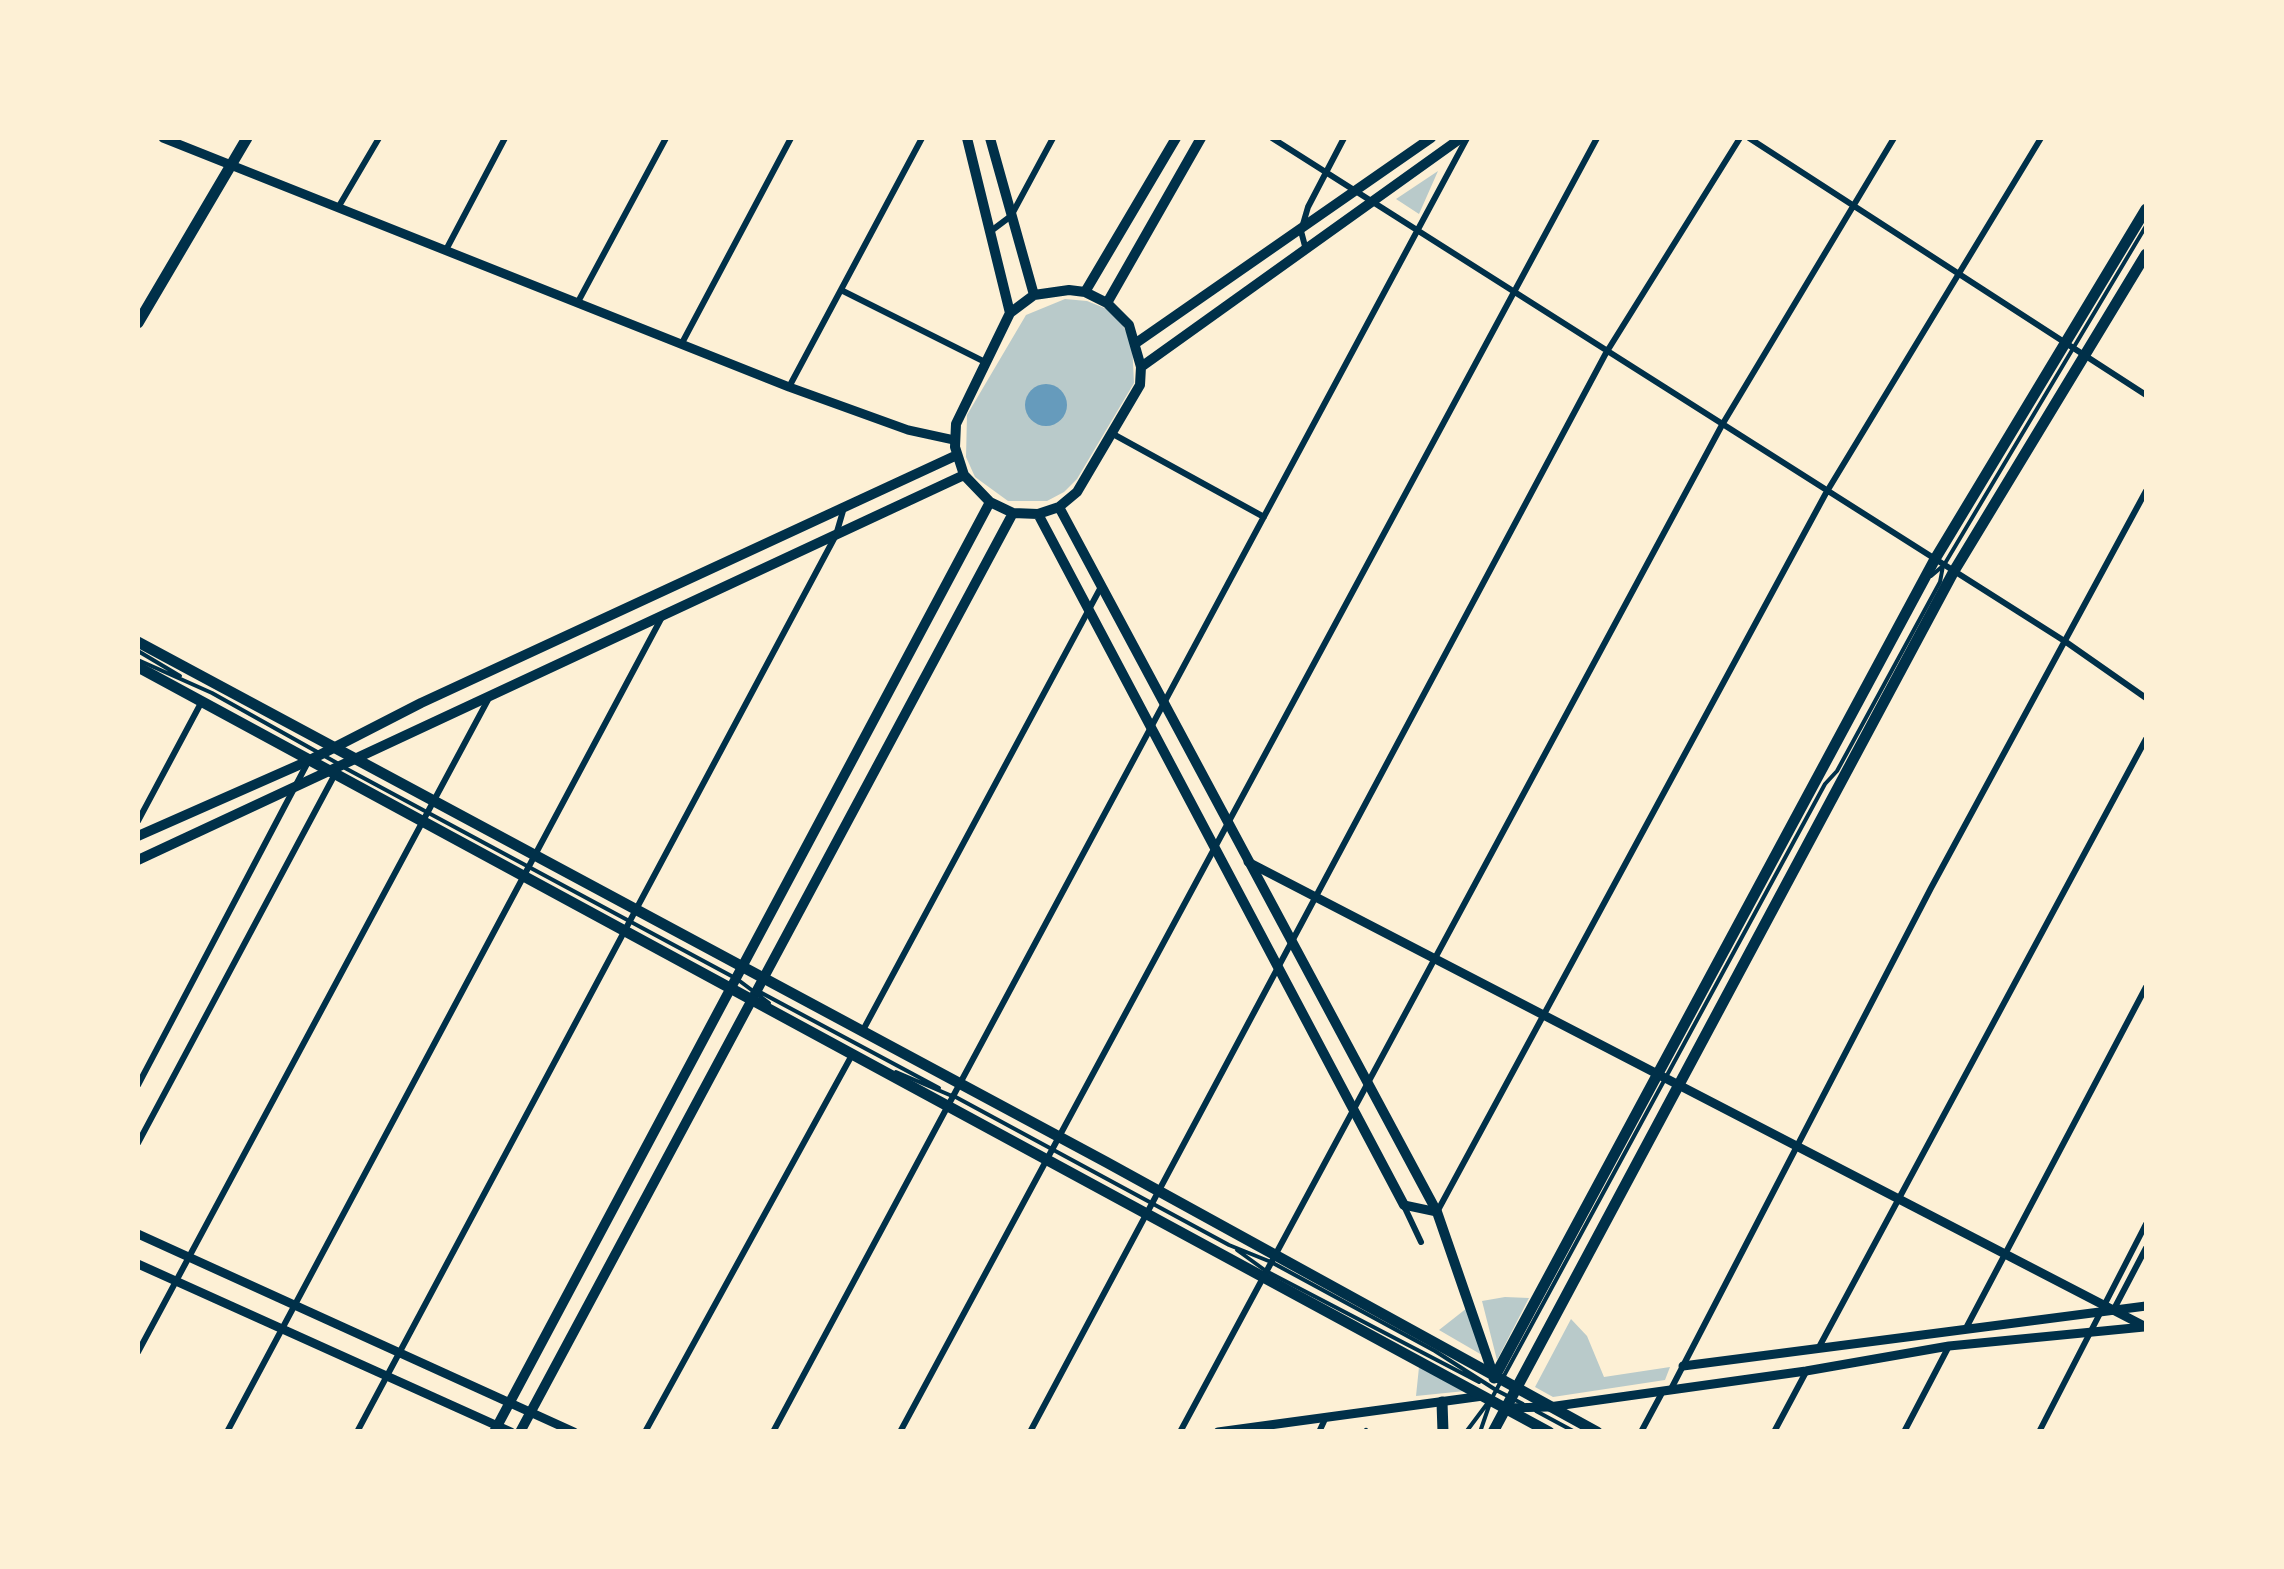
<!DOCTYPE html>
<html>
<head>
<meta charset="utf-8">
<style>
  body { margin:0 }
  #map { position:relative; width:2284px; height:1569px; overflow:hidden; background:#fdf0d5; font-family:Literata,serif }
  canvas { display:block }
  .frame { position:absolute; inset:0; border:140px solid #fdf0d5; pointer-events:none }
</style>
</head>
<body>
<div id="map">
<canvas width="2284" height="1569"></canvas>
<div class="frame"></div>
</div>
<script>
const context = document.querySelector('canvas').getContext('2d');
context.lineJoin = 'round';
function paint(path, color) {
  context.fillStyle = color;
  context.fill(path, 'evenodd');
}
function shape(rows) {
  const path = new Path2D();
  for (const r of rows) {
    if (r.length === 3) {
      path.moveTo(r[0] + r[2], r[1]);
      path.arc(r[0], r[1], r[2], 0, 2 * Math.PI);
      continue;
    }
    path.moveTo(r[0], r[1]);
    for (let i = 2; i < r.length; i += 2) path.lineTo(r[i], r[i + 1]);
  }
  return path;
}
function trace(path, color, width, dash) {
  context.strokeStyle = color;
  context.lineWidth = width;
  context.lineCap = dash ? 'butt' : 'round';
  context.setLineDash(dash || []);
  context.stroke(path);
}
paint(shape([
  [1438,171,1419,214,1396,199],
  [1065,299,1087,301,1107,309,1122,324,1132,342,1134,383,1077,479,1064,492,1047,501,1008,501,975,477,966,457,967,415,1026,315],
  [1505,1297,1529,1298,1497,1360,1482,1301],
  [1467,1308,1482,1355,1439,1330],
  [1571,1319,1587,1336,1604,1377,1670,1367,1665,1380,1553,1397,1535,1387],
  [1419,1367,1465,1391,1416,1396]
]), '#b9caca');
paint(shape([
  [1046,405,21]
]), '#669bbc');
trace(shape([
  [1931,576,1944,565,2146,226],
  [138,651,180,676],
  [138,660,212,693,337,763],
  [345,768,737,979,769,1003],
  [758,991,939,1088],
  [896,1072,952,1096],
  [952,1095,1229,1245,1271,1262,1435,1351,1496,1390],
  [1237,1250,1266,1271,1479,1382],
  [1496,1390,1523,1404],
  [1493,1396,1825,784,1837,771,1940,582,1943,566],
  [1536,1411,1575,1432],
  [1466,1432,1487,1404],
  [1480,1432,1490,1403]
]), '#003049', 4);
trace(shape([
  [1272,138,2066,642,2146,698],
  [1749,138,2146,395],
  [339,206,379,138],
  [991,231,1011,216,1053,138],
  [447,248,505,138],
  [1306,250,1301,231,1308,207,1344,138],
  [841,290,985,362],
  [579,300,666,138],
  [682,343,791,138],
  [789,387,922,138],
  [1113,434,1264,517],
  [138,821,201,703],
  [862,1032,1101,587],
  [138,1085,308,762],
  [138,1143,334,776],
  [1404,1206,1421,1242],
  [1437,1212,1826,493,2041,138],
  [2114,1309,2146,1248],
  [1965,1330,2146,987],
  [1818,1349,2146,739],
  [138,1352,490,696],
  [1671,1389,1931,888,2146,491],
  [227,1432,662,617],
  [357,1432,836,535,843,511],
  [645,1432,852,1055],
  [773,1432,1467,138],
  [900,1432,1597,138],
  [1030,1432,1606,353,1740,138],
  [1180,1432,1722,425,1894,138],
  [1319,1432,1326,1417],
  [1365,1432,1366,1431],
  [1641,1432,1663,1391],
  [1774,1432,1806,1372],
  [1904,1432,1949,1346],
  [2039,1432,2146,1224]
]), '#003049', 6);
trace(shape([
  [163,138,789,387,908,430,954,440],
  [1248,862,2146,1327],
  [1404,1205,1437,1212],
  [138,1234,574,1432],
  [138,1264,511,1432],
  [1683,1366,2146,1306],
  [1506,1408,1549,1407,1806,1371,1949,1346,2144,1327],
  [1218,1432,1483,1396]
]), '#003049', 9);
trace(shape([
  [967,138,1010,313],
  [990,138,1034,295],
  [1069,290,1085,292,1107,303,1129,325,1141,367,1140,385,1077,492,1059,507,1038,514,1013,513,990,502,964,475,955,447,956,424,1010,313,1034,295,1069,290],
  [1085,292,1176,138],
  [1107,303,1201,138],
  [1136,343,1431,138],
  [1141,367,1461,138],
  [1059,507,1437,1212,1494,1377],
  [1038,514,1404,1205],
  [138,836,308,761,421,703,957,455],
  [138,860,964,475],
  [494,1432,990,502],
  [520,1432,1013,513]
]), '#003049', 10);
trace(shape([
  [138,323,247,138],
  [138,642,1106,1162,1597,1432],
  [138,667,1549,1432],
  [1494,1378,1935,559,2146,209],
  [1442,1402,1443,1432],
  [1493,1432,1954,571,2146,254]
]), '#003049', 11);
</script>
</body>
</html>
